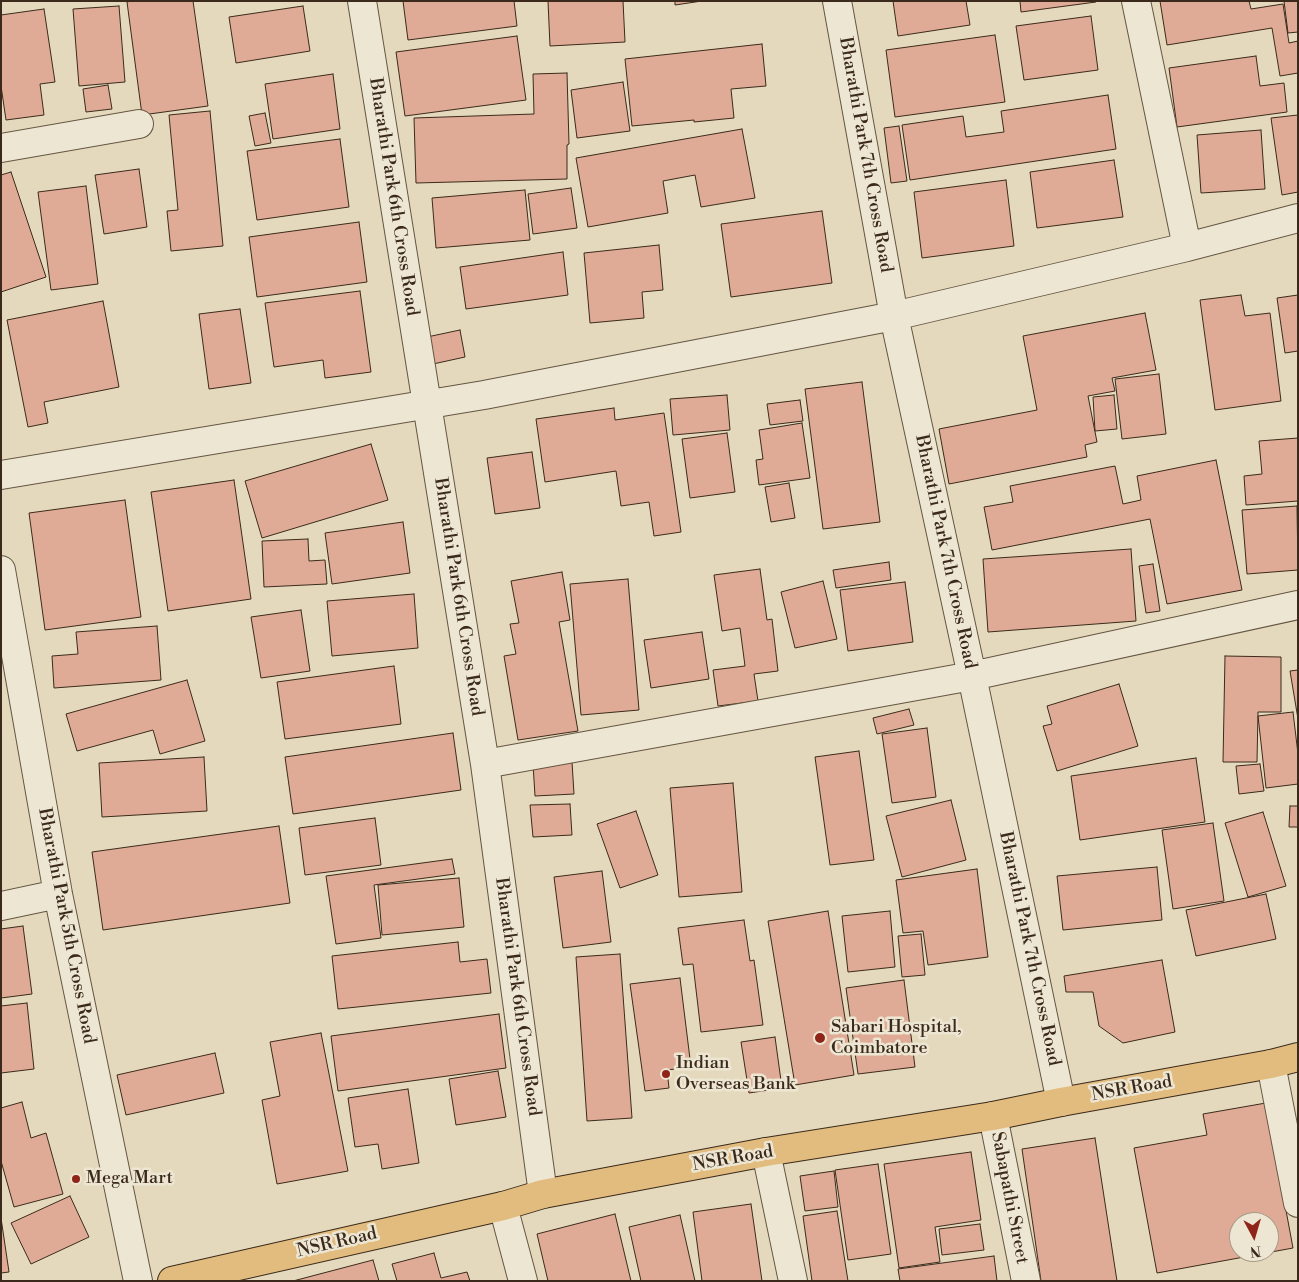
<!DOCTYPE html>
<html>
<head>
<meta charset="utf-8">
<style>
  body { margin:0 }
  #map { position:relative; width:1299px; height:1282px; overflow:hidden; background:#e4d9bc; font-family:"Libre Bodoni",serif }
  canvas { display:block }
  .frame { position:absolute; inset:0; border:2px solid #3b2a1b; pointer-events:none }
  .north { position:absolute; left:1229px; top:1212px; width:50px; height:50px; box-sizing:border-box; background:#ede6d3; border:1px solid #a69b89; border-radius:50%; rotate:174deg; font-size:14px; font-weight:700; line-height:20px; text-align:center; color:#3b2a1b }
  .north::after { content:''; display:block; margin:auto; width:18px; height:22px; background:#8f2418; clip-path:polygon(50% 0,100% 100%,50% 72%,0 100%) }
</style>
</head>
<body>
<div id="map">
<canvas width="1299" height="1282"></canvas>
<div class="frame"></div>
<div class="north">N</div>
</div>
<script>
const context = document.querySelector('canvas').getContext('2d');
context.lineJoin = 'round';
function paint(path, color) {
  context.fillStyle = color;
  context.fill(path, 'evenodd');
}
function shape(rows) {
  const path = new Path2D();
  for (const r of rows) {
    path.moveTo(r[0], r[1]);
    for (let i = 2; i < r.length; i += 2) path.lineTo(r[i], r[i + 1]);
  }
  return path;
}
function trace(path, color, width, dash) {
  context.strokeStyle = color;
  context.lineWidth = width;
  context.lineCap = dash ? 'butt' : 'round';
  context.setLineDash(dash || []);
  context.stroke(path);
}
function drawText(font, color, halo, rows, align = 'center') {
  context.font = font + ' "Libre Bodoni",serif';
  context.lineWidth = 5;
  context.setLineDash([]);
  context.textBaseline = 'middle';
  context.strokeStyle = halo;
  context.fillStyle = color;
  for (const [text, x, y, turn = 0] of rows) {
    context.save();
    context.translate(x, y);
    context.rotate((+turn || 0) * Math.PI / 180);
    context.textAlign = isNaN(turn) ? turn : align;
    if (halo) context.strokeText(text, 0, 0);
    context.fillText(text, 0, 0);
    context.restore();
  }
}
const building = shape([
  [131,1,193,1,208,106,142,115,127,2,131,1],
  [403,1,514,1,517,26,408,40,403,1],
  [548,1,623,1,625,42,550,46,548,1],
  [675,1,702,1,675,5,675,1],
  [893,1,966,1,970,25,898,36,893,1],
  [1020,1,1096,1,1096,2,1021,12,1020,1],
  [1160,1,1249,1,1251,9,1283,4,1289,43,1298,41,1298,73,1280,76,1272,28,1167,45,1160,1],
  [1284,1,1298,1,1298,32,1288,33,1284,1],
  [119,6,125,82,79,86,73,9,119,6],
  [303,6,310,51,236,63,229,17,303,6],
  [44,9,55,82,40,84,44,115,6,120,1,86,1,15,44,9],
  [1091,16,1098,70,1024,80,1016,26,1091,16],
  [995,35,1005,102,895,117,886,50,995,35],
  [517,36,526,100,405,116,396,52,517,36],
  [762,44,766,86,731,89,734,118,694,122,694,120,632,126,625,59,762,44],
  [1256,56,1260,86,1284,83,1287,112,1177,127,1169,68,1256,56],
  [567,73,569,144,567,145,567,179,416,183,414,118,534,114,533,74,567,73],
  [333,74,340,129,273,139,265,84,333,74],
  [623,82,630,131,577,138,571,90,623,82],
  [108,85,112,109,86,112,83,89,108,85],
  [1108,95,1116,149,910,180,902,125,963,116,966,137,1004,132,1001,111,1108,95],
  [210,111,223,246,171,251,167,211,178,210,169,115,210,111],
  [265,113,271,143,255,146,249,116,265,113],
  [1298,115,1298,192,1282,195,1271,118,1298,115],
  [899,126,907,181,891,183,884,128,899,126],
  [742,129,755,198,701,207,695,175,663,181,668,213,588,227,576,158,742,129],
  [1261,130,1265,189,1201,193,1197,135,1261,130],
  [340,139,349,207,257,220,247,151,340,139],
  [1114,160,1123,217,1037,228,1030,172,1114,160],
  [139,169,147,227,104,234,95,175,139,169],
  [11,172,46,277,1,292,1,175,11,172],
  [1006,180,1014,246,922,258,914,192,1006,180],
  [86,186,98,284,51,290,38,192,86,186],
  [571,188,577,228,533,234,528,194,571,188],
  [525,190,530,240,436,248,432,198,525,190],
  [822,211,832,283,731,297,721,224,822,211],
  [359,222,367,282,257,297,249,237,359,222],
  [659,245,663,290,642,292,644,318,590,323,584,253,659,245],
  [563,252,568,295,466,309,460,267,563,252],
  [360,291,371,372,325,378,323,360,274,367,265,303,360,291],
  [1241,295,1245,316,1270,313,1281,401,1215,410,1200,300,1241,295],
  [1298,295,1298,351,1285,353,1277,298,1298,295],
  [103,301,119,387,44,402,48,423,28,427,7,320,103,301],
  [240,309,251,383,209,389,199,314,240,309],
  [1145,313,1156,370,1112,378,1115,391,1088,396,1097,442,1085,445,1087,457,949,484,939,429,1037,410,1023,336,1145,313],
  [460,330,465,357,433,364,427,337,460,330],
  [1159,374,1166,434,1122,439,1115,379,1159,374],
  [862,382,880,522,823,529,805,389,862,382],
  [727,395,730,430,673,435,670,399,727,395],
  [1114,395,1117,429,1095,431,1093,397,1114,395],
  [800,400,803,421,770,425,767,404,800,400],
  [614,408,615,420,664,413,681,532,654,536,649,502,621,506,616,471,545,482,536,419,614,408],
  [802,423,810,478,759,485,756,460,763,459,759,430,802,423],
  [727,433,735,492,690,498,682,439,727,433],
  [1298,438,1298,501,1246,505,1244,476,1262,474,1259,441,1298,438],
  [371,444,388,500,262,538,245,481,371,444],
  [532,452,540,508,495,514,487,458,532,452],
  [1216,460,1242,590,1167,604,1150,519,992,550,984,507,1013,502,1010,486,1115,466,1123,504,1141,500,1137,476,1216,460],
  [234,480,251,599,168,611,151,492,234,480],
  [789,483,795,518,771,522,765,487,789,483],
  [125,500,141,617,45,630,29,513,125,500],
  [1297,506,1298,570,1247,574,1242,510,1297,506],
  [403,522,410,573,332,584,325,533,403,522],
  [308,539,309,561,325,560,327,584,264,587,262,541,308,539],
  [1131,549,1136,621,988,632,983,559,1131,549],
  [889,562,891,580,836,588,833,570,889,562],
  [1153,564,1160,611,1146,613,1139,566,1153,564],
  [760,569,767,620,772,619,778,671,754,674,758,701,718,706,713,670,745,666,740,628,722,631,714,575,760,569],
  [562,572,570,620,559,622,578,731,518,740,504,656,516,654,510,624,519,623,511,581,562,572],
  [628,579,639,710,581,715,570,584,628,579],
  [823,581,837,639,795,648,781,592,823,581],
  [905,582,913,642,848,651,840,590,905,582],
  [414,594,418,648,332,656,327,601,414,594],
  [301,610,310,671,261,678,251,617,301,610],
  [157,626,161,680,54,688,52,656,78,654,76,632,157,626],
  [702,632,709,679,651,688,644,640,702,632],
  [1225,656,1281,657,1281,712,1258,712,1257,762,1223,762,1225,656],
  [394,666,401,724,285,739,277,682,394,666],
  [1298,670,1298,719,1290,671,1298,670],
  [187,680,205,741,160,754,153,730,77,751,66,714,187,680],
  [1119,684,1138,746,1057,771,1043,726,1052,724,1047,706,1119,684],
  [909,709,914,725,877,734,873,718,909,709],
  [1293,712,1298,754,1298,784,1266,788,1258,716,1293,712],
  [927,728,936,797,892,803,882,734,927,728],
  [453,733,461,790,293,814,285,757,453,733],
  [859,751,874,860,830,865,815,757,859,751],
  [204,757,207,811,102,817,99,763,204,757],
  [1196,758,1205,822,1080,840,1071,776,1196,758],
  [572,762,574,794,535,796,533,764,572,762],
  [1260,764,1264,791,1239,794,1236,766,1260,764],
  [733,783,742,892,679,897,670,788,733,783],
  [951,800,966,860,902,877,886,816,951,800],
  [570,804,572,835,533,837,530,805,570,804],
  [1290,806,1298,806,1298,827,1289,827,1290,806],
  [636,811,658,875,620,888,597,824,636,811],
  [1263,812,1286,886,1248,897,1225,823,1263,812],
  [375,818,381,865,305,875,299,828,375,818],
  [1213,823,1224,901,1173,909,1162,830,1213,823],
  [279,826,290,903,103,930,92,852,279,826],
  [452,859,455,874,374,885,381,938,336,944,326,876,452,859],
  [1157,867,1162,920,1063,930,1057,876,1157,867],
  [977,869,988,957,928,965,923,931,903,933,896,880,977,869],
  [602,871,611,942,563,948,554,877,602,871],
  [459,878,464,927,382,935,378,885,459,878],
  [1266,894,1276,939,1196,956,1186,910,1266,894],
  [828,911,854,1075,795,1085,768,921,828,911],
  [890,911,895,967,848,972,842,916,890,911],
  [744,920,750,961,754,960,763,1025,701,1032,693,964,683,965,678,928,744,920],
  [23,926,32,994,1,998,1,929,23,926],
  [921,934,925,975,902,977,898,936,921,934],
  [458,942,460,962,487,959,491,993,338,1009,332,956,458,942],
  [620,954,632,1118,587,1121,576,957,620,954],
  [1162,960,1175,1032,1123,1043,1099,1026,1093,992,1066,992,1064,976,1162,960],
  [680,978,691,1067,667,1070,669,1088,645,1091,630,984,680,978],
  [904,980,915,1067,858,1074,846,988,904,980],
  [27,1003,34,1069,1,1073,1,1006,27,1003],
  [499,1014,506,1068,338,1091,331,1036,499,1014],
  [321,1033,348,1171,277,1184,262,1100,280,1096,270,1042,321,1033],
  [775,1037,782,1088,749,1093,741,1042,775,1037],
  [215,1053,224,1093,126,1115,117,1075,215,1053],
  [498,1071,506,1117,456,1125,449,1079,498,1071],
  [408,1089,419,1163,382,1169,378,1144,355,1147,348,1098,408,1089],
  [22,1102,31,1138,46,1133,63,1194,14,1207,1,1161,1,1108,22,1102],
  [1266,1103,1293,1248,1157,1273,1134,1148,1207,1135,1203,1114,1266,1103],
  [1239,1222,1269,1222,1269,1252,1239,1252,1239,1222],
  [1095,1138,1117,1281,1041,1281,1022,1149,1095,1138],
  [971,1152,981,1220,935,1227,940,1262,899,1268,884,1164,971,1152],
  [878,1164,891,1254,848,1260,835,1170,878,1164],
  [834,1171,838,1207,805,1211,800,1176,834,1171],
  [70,1196,89,1237,31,1264,11,1223,70,1196],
  [751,1204,762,1281,702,1281,693,1212,751,1204],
  [837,1211,848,1281,812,1281,803,1216,837,1211],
  [615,1214,631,1281,548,1281,537,1234,615,1214],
  [680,1215,695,1281,641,1281,629,1227,680,1215],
  [1,1218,9,1272,1,1273,1,1218],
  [980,1224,984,1250,942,1255,939,1229,980,1224],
  [434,1253,441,1278,467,1272,470,1281,397,1281,392,1264,434,1253],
  [994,1256,997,1281,900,1281,898,1269,994,1256],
  [373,1260,379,1281,293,1281,373,1260]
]);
paint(building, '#dfab96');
trace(building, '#3b2a1b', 1);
const minor = shape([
  [362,1,485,764,543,1194],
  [837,1,894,316,972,676,1061,1102],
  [1136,1,1187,247],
  [1,148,139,124],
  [1,475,484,395,894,316,1187,247,1298,218],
  [1,570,58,894,138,1281],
  [485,764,972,676,1298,605],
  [1,906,58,894],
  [1271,1064,1298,1203],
  [993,1116,1026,1281],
  [766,1152,793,1281],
  [503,1206,523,1281]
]);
const major = shape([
  [172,1281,503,1206,543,1194,766,1152,993,1116,1061,1102,1271,1064,1298,1057]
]);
trace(minor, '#655643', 30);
trace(major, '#3b2a1b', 30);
trace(minor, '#ede6d3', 28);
trace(major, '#e2bc7e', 28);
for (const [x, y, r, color] of [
  [820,1038,6,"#8f2418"],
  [666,1074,5,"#8f2418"],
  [76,1179,5,"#8f2418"]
]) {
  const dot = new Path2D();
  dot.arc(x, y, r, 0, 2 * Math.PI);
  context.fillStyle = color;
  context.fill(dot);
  trace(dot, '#ede6d3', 2);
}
drawText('18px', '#3b2a1b', '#ede6d3', [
  ["Bharathi Park 7th Cross Road",865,155,80],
  ["Bharathi Park 6th Cross Road",393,197,81],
  ["Bharathi Park 7th Cross Road",945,552,78],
  ["Bharathi Park 6th Cross Road",458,597,81],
  ["Bharathi Park 5th Cross Road",66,926,79],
  ["Bharathi Park 7th Cross Road",1029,949,78],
  ["Bharathi Park 6th Cross Road",517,997,82],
  ["NSR Road",1132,1089,-10],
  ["NSR Road",733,1159,-10],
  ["Sabapathi Street",1009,1198,79],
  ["NSR Road",337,1243,-13]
]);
drawText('18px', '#3b2a1b', '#ede6d3', [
  ["Sabari Hospital,",831,1028],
  ["Coimbatore",831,1049],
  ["Indian",676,1064],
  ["Overseas Bank",676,1085],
  ["Mega Mart",86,1179]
], 'left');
</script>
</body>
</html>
